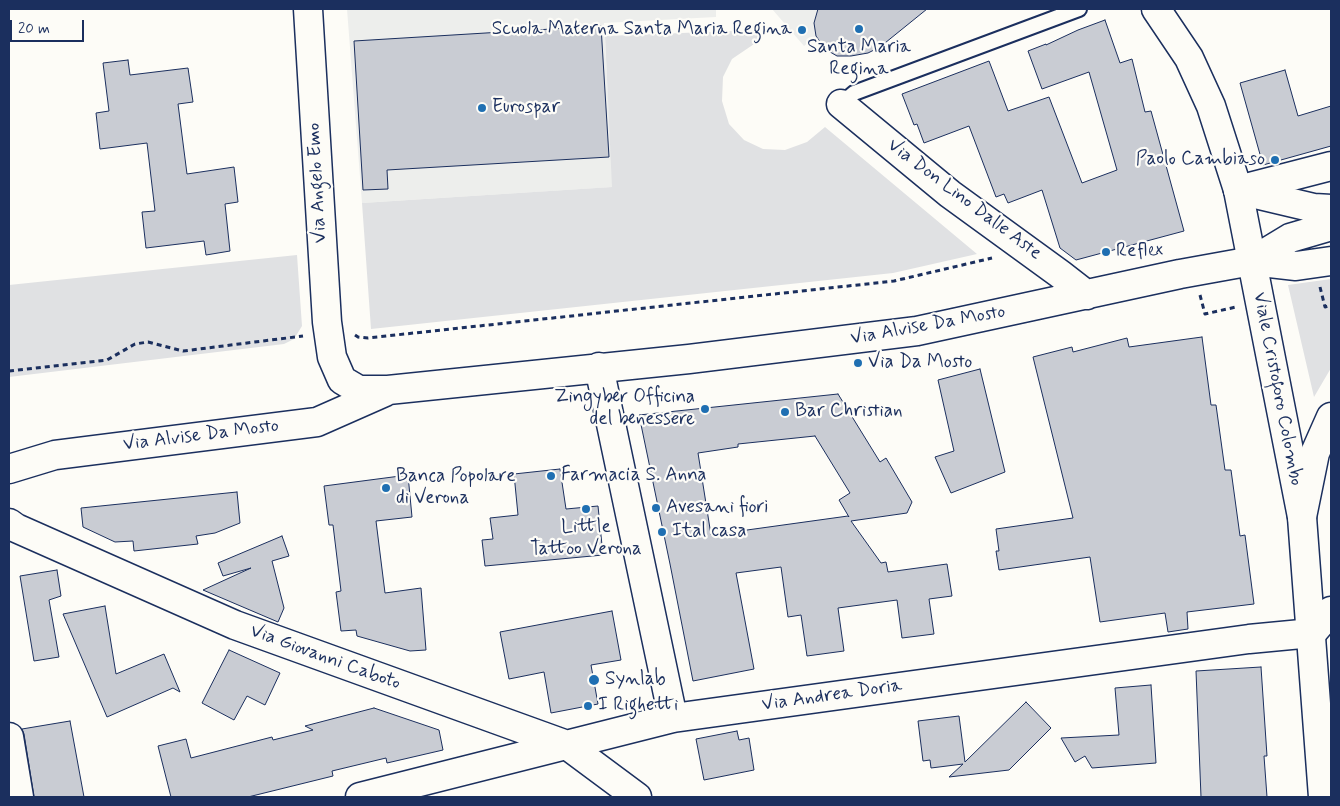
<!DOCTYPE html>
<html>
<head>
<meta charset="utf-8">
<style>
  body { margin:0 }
  #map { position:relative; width:1340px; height:806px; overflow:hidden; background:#fdfcf7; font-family:Mynerve,sans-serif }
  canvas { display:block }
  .frame { position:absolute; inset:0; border:10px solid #1b2f5e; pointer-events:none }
  .scale { position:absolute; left:10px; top:20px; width:74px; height:22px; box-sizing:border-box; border:2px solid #1b2f5e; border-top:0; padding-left:6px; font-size:15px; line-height:18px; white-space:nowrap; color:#1b2f5e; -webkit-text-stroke:4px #fdfcf7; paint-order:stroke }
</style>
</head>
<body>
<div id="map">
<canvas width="1340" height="806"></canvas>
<div class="frame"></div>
<div class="scale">20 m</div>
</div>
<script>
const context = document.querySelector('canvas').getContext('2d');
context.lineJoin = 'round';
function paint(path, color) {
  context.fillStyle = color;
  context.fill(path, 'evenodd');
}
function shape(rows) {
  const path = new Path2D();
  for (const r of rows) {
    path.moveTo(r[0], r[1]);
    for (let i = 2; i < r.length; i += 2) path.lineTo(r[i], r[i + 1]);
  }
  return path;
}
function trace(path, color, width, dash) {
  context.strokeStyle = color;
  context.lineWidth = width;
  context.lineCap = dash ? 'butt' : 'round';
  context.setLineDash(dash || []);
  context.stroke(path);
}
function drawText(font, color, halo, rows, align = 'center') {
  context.font = font + ' Mynerve,sans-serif';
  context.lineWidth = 4.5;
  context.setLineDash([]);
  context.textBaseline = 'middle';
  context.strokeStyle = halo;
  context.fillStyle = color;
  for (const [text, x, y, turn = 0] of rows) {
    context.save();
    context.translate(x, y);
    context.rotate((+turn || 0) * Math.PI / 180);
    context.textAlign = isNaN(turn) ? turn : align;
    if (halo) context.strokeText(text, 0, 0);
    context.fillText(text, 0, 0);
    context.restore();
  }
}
paint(shape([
  [347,9,716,9,716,17,604,23,613,187,362,203],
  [772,9,818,9,814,23,816,36,804,46]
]), '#edeeec');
paint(shape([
  [758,30,760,40,732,59,723,77,722,101,729,124,744,140,763,149,785,150,807,142,825,127,977,254,893,273,371,329,362,203,612,187,605,36],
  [297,255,302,326,294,339,284,344,9,377,9,285],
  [1331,279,1331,368,1314,397,1288,285]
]), '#e0e1e3');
const building = shape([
  [818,9,927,9,880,47,868,53,851,56,837,56,825,49,816,36,814,23,818,9],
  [1105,20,1120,63,1132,59,1145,112,1151,111,1184,231,1076,260,1060,248,1042,190,1008,203,1004,194,996,197,969,126,924,143,917,124,914,125,902,94,989,61,1008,111,1049,97,1082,183,1117,170,1089,72,1042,89,1028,51,1046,44,1046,45,1078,30,1105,20],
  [601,26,609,157,387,170,388,189,363,190,354,41,601,26],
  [128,60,130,75,188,68,193,102,178,104,187,174,234,167,238,202,225,204,230,251,206,255,204,241,146,248,142,212,155,211,147,143,100,149,96,113,109,111,103,63,128,60],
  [1285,70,1298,116,1331,106,1331,146,1263,165,1240,83,1285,70],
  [1202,337,1211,405,1216,405,1225,470,1231,470,1240,536,1245,535,1254,604,1187,612,1188,629,1168,632,1165,613,1100,622,1090,557,999,570,996,551,999,551,996,529,1073,518,1033,357,1072,347,1073,352,1127,338,1129,347,1202,337],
  [980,369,1005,472,951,493,935,457,954,451,938,380,980,369],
  [838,394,880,462,886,458,912,502,907,513,851,521,881,563,886,562,888,572,947,564,952,596,929,599,934,634,902,638,897,600,838,608,844,651,807,656,801,615,788,617,781,567,736,573,754,669,693,681,670,564,639,415,838,394],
  [815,436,850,493,839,500,849,517,848,516,711,535,698,453,738,447,738,444,815,436],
  [560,469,566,509,598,506,603,555,485,566,482,540,493,539,490,518,518,515,514,474,560,469],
  [408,475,412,517,376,521,385,593,421,588,426,650,410,651,357,636,356,630,341,631,336,592,341,591,333,525,329,525,324,486,408,475],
  [237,492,240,523,215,533,196,536,198,544,134,551,133,541,115,542,83,527,81,508,237,492],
  [282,536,289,556,272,561,284,608,278,622,203,590,251,568,223,576,218,563,282,536],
  [57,570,61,596,49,600,59,657,34,661,20,576,57,570],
  [105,606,116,674,164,654,180,692,173,688,107,717,63,614,105,606],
  [612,611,621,660,591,665,598,704,551,713,544,672,509,679,500,632,612,611],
  [229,650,280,673,265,705,247,696,234,720,202,703,229,650],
  [1261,667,1267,756,1264,756,1267,797,1201,797,1196,671,1261,667],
  [1151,685,1156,763,1092,768,1085,756,1075,762,1061,738,1119,735,1115,688,1151,685],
  [1026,702,1051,728,1009,770,949,777,963,764,931,768,930,760,923,761,918,721,959,716,965,762,1026,702],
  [374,708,439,730,443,750,387,763,386,758,332,771,333,776,248,797,171,797,158,746,186,739,191,758,272,737,273,740,313,730,305,726,374,708],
  [70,721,84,797,34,797,24,734,22,729,70,721],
  [737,731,739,740,749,738,754,770,704,780,696,739,737,731]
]);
paint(building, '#c9ccd3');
trace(building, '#1b2f5e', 1);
const lane = shape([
  [841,104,854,93,1079,9]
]);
const street = shape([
  [308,9,327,322,332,357,342,380,359,390,388,390,689,359,917,331,1180,274,1252,261],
  [841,104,950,194,1060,274,1087,295],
  [1238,190,1331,166],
  [599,367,673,718],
  [9,469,55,455,317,422,385,392],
  [9,523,16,528,235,625,567,745,637,797],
  [9,737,19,797],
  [360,797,673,718,1249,639,1312,633]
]);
const secondary = shape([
  [1238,190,1314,208,1331,209],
  [1252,261,1290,238,1331,226],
  [1252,261,1296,266,1331,261],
  [1302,517,1315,453,1331,417],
  [1312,633,1331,611]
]);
const primary = shape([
  [1156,9,1189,58,1211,106,1238,190,1302,517,1323,797]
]);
trace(lane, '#1b2f5e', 18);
trace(street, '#1b2f5e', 31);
trace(secondary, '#1b2f5e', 31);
trace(primary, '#1b2f5e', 31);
trace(shape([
  [1320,287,1325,307,1331,305],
  [1200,295,1205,314,1236,307],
  [355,335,358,337,368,338,894,281,992,258],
  [9,371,107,360,135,344,148,342,183,351,303,336]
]), '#1b2f5e', 3, [5, 4]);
trace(lane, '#fdfcf7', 14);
trace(street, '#fdfcf7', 28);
trace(secondary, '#fdfcf7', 28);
trace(primary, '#fdfcf7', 28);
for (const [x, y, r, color] of [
  [859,29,5,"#1f6fb2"],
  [802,30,5,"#1f6fb2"],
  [482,108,5,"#1f6fb2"],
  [1275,160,5,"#1f6fb2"],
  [1106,252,5,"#1f6fb2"],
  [858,363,5,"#1f6fb2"],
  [705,409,5,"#1f6fb2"],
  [785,412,5,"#1f6fb2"],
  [551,476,5,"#1f6fb2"],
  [386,488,5,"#1f6fb2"],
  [656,508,5,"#1f6fb2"],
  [586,509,5,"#1f6fb2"],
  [662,532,5,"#1f6fb2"],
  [594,680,6,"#1f6fb2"],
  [588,706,5,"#1f6fb2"]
]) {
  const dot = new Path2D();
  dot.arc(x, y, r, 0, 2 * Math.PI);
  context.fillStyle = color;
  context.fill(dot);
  trace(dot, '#fdfcf7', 2);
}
drawText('19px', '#1b2f5e', '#fdfcf7', [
  ["Scuola Materna Santa Maria Regina",792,30,"right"],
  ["Santa Maria",859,48,"center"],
  ["Regina",859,70,"center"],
  ["Eurospar",492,108],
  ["Paolo Cambiaso",1265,160,"right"],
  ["Reflex",1116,252],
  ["Via Da Mosto",868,363],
  ["Zingyber Officina",695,398,"right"],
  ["del benessere",695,420,"right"],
  ["Bar Christian",795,412],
  ["Farmacia S. Anna",561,476],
  ["Banca Popolare",396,477],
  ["di Verona",396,499],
  ["Avesani fiori",666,508],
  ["Little",586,528,"center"],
  ["Tattoo Verona",586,550,"center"],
  ["Ital casa",672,532],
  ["Synlab",605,680],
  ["I Righetti",598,706]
], 'left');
drawText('19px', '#1b2f5e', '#fdfcf7', [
  ["Via Angelo Emo",318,183,-93],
  ["Via Don Lino Dalle Aste",964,200,37],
  ["Via Alvise Da Mosto",928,326,-10],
  ["Viale Cristoforo Colombo",1277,389,79],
  ["Via Alvise Da Mosto",201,436,-7],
  ["Via Giovanni Caboto",325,658,20],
  ["Via Andrea Doria",832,696,-8]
]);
</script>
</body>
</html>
